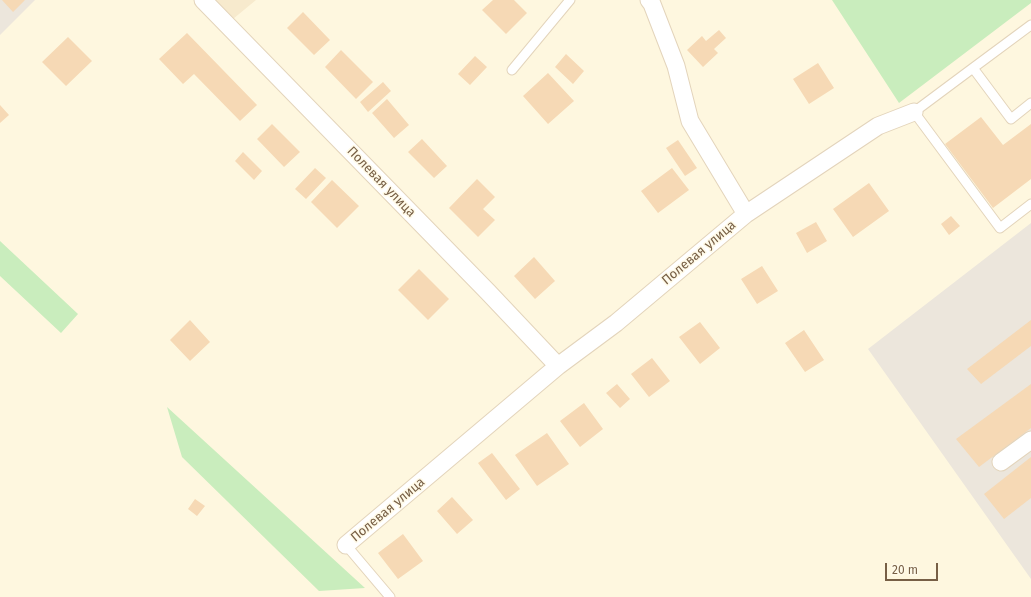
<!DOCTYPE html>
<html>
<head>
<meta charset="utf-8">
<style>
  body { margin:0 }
  #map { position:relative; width:1031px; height:597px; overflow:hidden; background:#fef7df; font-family:"Fira Sans",sans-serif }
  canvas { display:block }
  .scale { position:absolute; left:885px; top:563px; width:53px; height:18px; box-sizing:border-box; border:2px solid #775f45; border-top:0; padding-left:5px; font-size:12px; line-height:14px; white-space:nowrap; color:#775f45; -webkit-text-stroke:3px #fffae8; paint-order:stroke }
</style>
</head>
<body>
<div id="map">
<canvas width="1031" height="597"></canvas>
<div class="scale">20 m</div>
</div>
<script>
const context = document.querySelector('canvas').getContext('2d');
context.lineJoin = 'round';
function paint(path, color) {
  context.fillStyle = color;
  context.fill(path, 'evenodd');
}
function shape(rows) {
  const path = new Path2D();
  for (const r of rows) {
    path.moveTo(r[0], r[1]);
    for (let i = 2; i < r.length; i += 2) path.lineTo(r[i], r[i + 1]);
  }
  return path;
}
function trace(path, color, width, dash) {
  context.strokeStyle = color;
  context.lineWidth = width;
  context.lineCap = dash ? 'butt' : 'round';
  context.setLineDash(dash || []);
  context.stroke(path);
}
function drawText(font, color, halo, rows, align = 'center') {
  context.font = font + ' "Fira Sans",sans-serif';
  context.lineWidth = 3;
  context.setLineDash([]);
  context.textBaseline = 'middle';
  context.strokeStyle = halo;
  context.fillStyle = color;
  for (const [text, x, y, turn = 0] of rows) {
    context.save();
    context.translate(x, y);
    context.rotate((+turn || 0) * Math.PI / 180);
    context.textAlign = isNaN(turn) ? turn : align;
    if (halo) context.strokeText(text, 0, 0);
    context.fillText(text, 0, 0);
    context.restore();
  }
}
paint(shape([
  [212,0,256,0,233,19]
]), '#f7eacd');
paint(shape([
  [0,0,35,0,0,35],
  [1031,223,1031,579,868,349]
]), '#ece6dc');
paint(shape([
  [832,0,1031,0,1031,3,899,103],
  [0,241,78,314,61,333,0,276],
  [167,407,365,588,319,591,182,457]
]), '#c9edbd');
paint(shape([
  [2,0,25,0,13,12],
  [493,0,514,0,527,13,506,34,482,10],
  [303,12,330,40,314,55,287,28],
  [719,30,726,38,714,49,718,53,703,67,687,50,702,36,706,41],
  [187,33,257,105,240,121,194,74,183,84,159,59],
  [68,37,92,61,66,86,42,62],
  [341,50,373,82,356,99,325,67],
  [566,54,584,71,573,84,555,67],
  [475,56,487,67,470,85,458,74],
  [818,63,834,88,809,104,793,79],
  [548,73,574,101,548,124,523,96],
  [383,82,391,91,368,112,360,102],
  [387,99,409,125,394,138,372,113],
  [0,105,9,115,0,123],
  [981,117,1003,145,1031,124,1031,179,993,208,945,144],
  [272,124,300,152,284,167,257,139],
  [422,139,447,166,434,178,408,152],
  [678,140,697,168,685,176,666,148],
  [243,152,262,171,254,180,235,161],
  [315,168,326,178,306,199,295,189],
  [672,168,689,190,658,213,641,191],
  [477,179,495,197,483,209,495,220,478,237,449,208],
  [332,180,359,206,337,228,311,202],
  [869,183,889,211,853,237,833,209],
  [951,216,960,226,949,235,941,224],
  [816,222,827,241,807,253,796,233],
  [534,257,555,281,535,299,514,276],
  [762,266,778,291,757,304,741,279],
  [419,269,449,299,428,320,398,290],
  [190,320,210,342,190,361,170,340],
  [1031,320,1031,346,981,384,967,369],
  [700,322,720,348,700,364,679,337],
  [804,330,824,360,805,372,785,343],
  [652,358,670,381,649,397,631,374],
  [617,384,630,399,620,408,606,393],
  [1031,384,1031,428,979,467,956,439],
  [584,403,603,429,580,447,560,421],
  [547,433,569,464,537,486,515,455],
  [492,453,520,489,506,500,478,463],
  [1031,457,1031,498,1004,519,984,494],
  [452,497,473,520,457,534,437,511],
  [195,499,205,506,197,516,188,509],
  [403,534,423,561,398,579,378,553]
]), '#f6d9b5');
const lane = shape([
  [973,68,1031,25],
  [512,70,570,0],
  [1031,103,1011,119,973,68,914,112,1000,228,1031,204],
  [346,545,390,597]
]);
const street = shape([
  [203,0,488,292,558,366],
  [649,0,652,4,676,66,690,121,746,214],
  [1001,462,1031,440],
  [346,545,558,366,616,323,746,214,878,126,914,112]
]);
trace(lane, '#e3d4bb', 11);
trace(street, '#e3d4bb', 19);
trace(lane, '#fff', 9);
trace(street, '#fff', 17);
drawText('13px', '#775f45', '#fffae8', [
  ["Полевая улица",381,182,46],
  ["Полевая улица",699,253,-40],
  ["Полевая улица",388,510,-40]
]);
</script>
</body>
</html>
